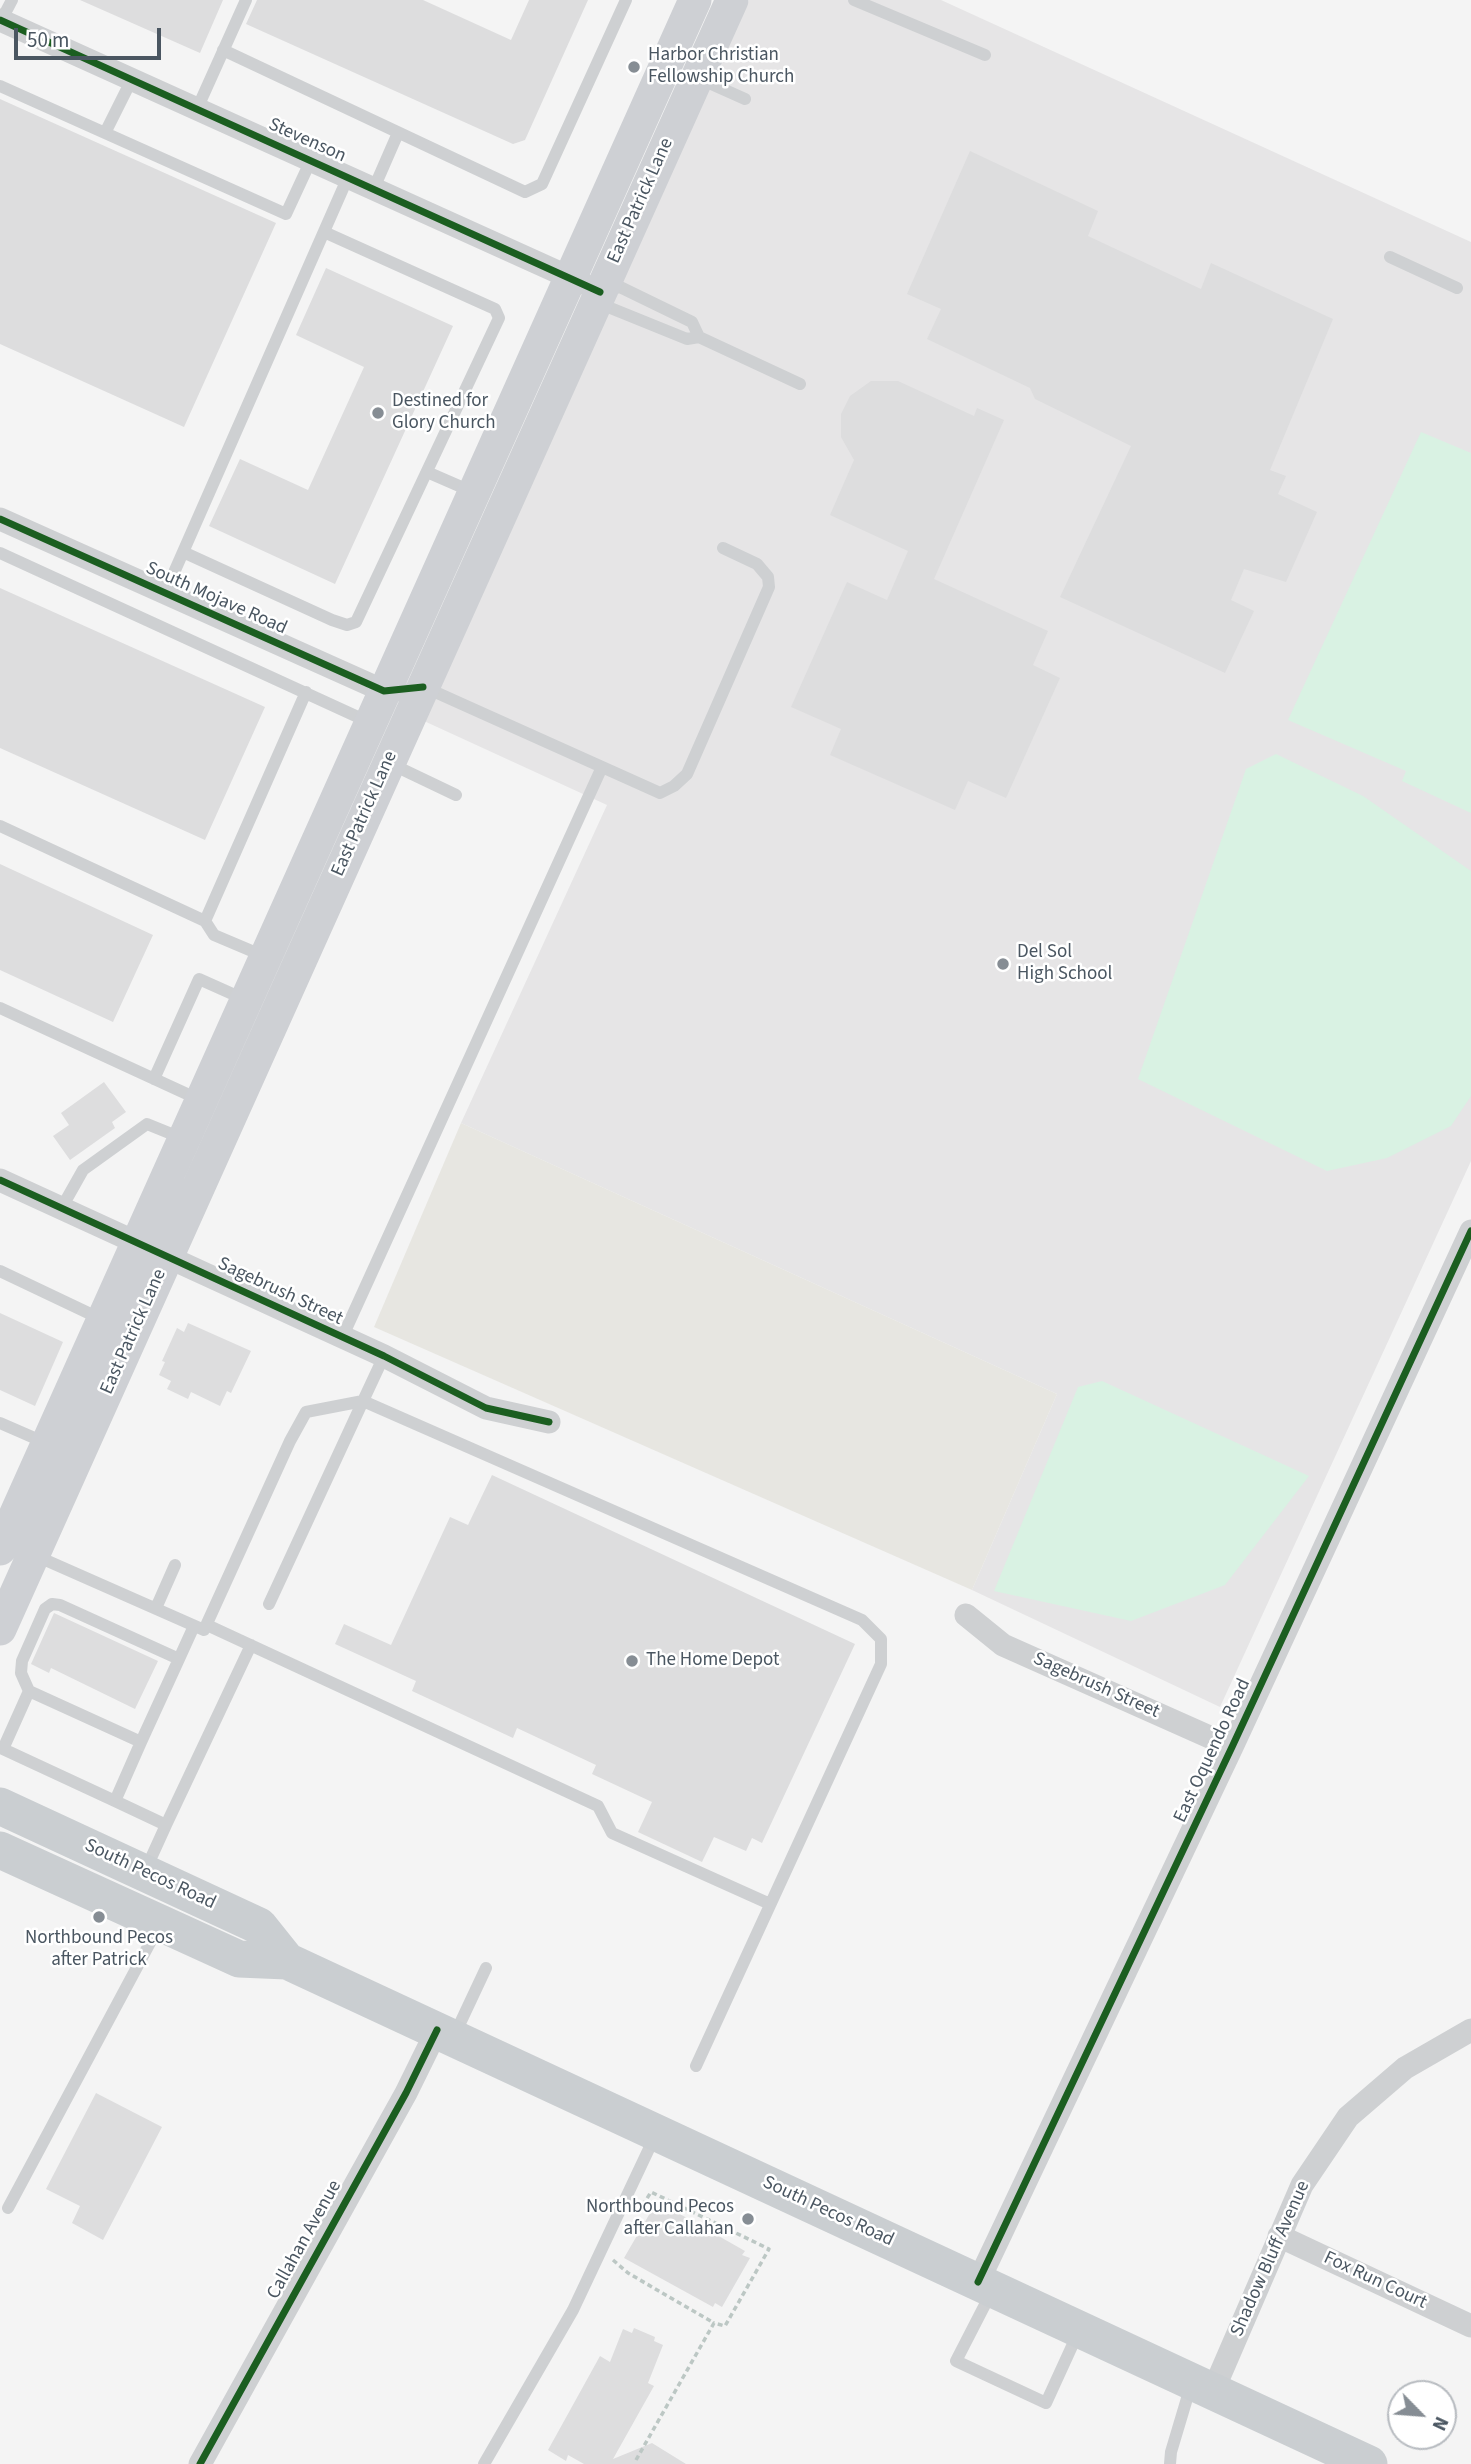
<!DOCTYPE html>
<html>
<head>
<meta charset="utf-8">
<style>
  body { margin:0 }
  #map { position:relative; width:1471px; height:2464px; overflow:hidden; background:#f4f4f4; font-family:"Source Sans 3",sans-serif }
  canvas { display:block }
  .north { position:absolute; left:1387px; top:2380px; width:70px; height:70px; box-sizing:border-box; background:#fff; border:2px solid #b7bbc0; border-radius:50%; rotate:115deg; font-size:19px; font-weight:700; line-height:28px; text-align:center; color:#4a5661 }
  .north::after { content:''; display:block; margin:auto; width:24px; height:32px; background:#868d94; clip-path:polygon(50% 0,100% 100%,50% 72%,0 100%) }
  .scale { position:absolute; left:14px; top:28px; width:147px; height:32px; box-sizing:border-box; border:4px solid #4a5661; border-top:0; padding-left:9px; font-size:21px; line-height:24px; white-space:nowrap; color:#4a5661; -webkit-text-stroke:5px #fff; paint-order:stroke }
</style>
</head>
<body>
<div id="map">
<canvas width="1471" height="2464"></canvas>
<div class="north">N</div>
<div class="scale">50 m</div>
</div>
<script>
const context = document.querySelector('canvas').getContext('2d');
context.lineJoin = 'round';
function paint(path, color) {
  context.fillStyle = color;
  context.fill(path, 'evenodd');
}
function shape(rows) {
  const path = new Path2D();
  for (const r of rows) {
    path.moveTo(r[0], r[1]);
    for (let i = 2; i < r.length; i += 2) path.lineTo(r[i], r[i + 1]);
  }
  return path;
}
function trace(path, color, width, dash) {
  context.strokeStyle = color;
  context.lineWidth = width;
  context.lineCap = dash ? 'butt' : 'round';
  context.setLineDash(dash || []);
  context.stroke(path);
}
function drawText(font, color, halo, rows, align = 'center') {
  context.font = font + ' "Source Sans 3",sans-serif';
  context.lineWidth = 5;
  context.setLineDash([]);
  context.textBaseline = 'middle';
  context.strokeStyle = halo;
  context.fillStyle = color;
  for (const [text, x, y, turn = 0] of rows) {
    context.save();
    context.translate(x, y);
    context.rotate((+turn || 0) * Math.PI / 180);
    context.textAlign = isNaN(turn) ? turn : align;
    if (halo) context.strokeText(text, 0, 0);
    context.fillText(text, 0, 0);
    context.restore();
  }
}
paint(shape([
  [749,0,941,0,1471,242,1471,1161,1220,1707,972,1590,1057,1394,461,1123,607,805,424,721]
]), '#e6e5e6');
paint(shape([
  [1421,432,1471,453,1471,813,1402,781,1406,771,1288,720],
  [1276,754,1363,796,1471,871,1471,1096,1451,1126,1387,1158,1327,1171,1138,1079,1246,769],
  [1102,1381,1309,1476,1225,1585,1131,1621,994,1591,1078,1387]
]), '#d9f2e3');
paint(shape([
  [461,1123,1057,1394,972,1590,374,1327]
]), '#e7e6e1');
paint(shape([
  [80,0,223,0,200,53],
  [257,0,423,0,511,40,529,0,588,0,525,140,513,144,246,24],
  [0,99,276,223,184,427,0,344],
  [970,151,1098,211,1088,236,1201,289,1211,263,1333,319,1270,470,1286,476,1278,494,1317,512,1286,582,1244,569,1231,600,1254,611,1225,673,1060,597,1131,446,1035,399,1030,388,927,339,941,309,907,294],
  [326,268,453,326,335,584,209,526,240,459,308,490,364,367,296,335],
  [871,381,898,381,974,416,977,408,1004,420,934,579,1048,631,1033,665,1060,678,1006,798,968,781,955,810,830,755,841,729,791,707,847,582,887,600,908,551,830,515,854,460,841,437,841,414,850,396],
  [0,588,265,707,205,840,0,748],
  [0,864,153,935,113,1022,0,970],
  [104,1082,126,1112,112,1122,115,1128,70,1160,53,1136,69,1125,61,1113],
  [0,1313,63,1342,35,1406,0,1390],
  [188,1323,251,1351,231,1393,227,1391,220,1406,191,1392,188,1399,167,1389,171,1381,159,1375,165,1362,162,1361,177,1328,184,1332],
  [492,1475,855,1644,762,1843,752,1838,746,1851,714,1837,702,1862,638,1832,652,1802,592,1774,596,1765,517,1728,513,1738,412,1691,416,1681,335,1644,344,1624,391,1645,450,1517,468,1525],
  [54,1613,158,1661,135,1709,51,1668,49,1673,31,1664],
  [96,2093,162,2127,103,2240,72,2223,80,2206,46,2189],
  [657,2201,745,2251,742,2255,750,2258,722,2307,715,2303,713,2307,624,2258],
  [634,2328,655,2337,654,2341,663,2345,648,2383,654,2386,613,2459,652,2443,686,2464,584,2464,568,2455,566,2461,548,2450,600,2356,610,2362,623,2329,632,2333]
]), '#ddddde');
trace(shape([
  [613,2260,628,2273,714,2323],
  [636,2460,714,2323,725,2326,769,2249,651,2192,641,2208]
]), '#bcc7c4', 3.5, [5, 3.5]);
trace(shape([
  [854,0,985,55],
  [1,21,12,0],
  [223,50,525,192,542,184,626,0],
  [698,78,745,99],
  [0,86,286,214,311,160],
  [197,109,246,0],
  [105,133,132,79],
  [374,188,398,133],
  [1390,257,1457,288],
  [699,337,692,322,620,287,600,292,608,307,687,339,699,337,800,384],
  [427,472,473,492],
  [183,552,332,620,347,625,356,622,499,318,495,309,324,232],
  [0,553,371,723],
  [165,593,348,177],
  [424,687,660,793,674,786,687,774,769,587,768,577,757,564,723,548],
  [389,763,456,795],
  [0,826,205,921,306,692],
  [205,921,214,935,266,957],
  [0,1008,200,1100],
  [154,1079,199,979,246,1000],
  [61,1209,83,1170,147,1124,184,1139],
  [0,1271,101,1319],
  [342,1338,602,767],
  [384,1356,363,1401,862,1620,881,1639,881,1664,696,2066],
  [0,1423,46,1443],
  [34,1555,204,1630,290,1441,306,1412,363,1401,269,1604],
  [156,1608,175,1565],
  [207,1625,598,1806,612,1833,770,1904],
  [29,1691,21,1673,22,1661,45,1609,52,1604,60,1605,179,1659],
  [141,1742,29,1691,3,1749,115,1801,141,1742,179,1659,194,1626],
  [115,1801,166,1825,251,1645],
  [146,1869,166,1825],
  [455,2034,486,1968],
  [8,2208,159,1926],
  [992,2291,956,2361,1046,2403,1078,2333],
  [484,2464,573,2310,655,2136],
  [1170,2464,1171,2452,1191,2385]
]), '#ced0d2', 12);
trace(shape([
  [0,20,582,283],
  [0,519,384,691,397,690],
  [0,1180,384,1356,486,1408,549,1422],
  [966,1615,1003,1645,1232,1747],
  [1279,2236,1471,2326],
  [978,2282,1232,1747,1471,1231],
  [1213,2391,1302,2185,1348,2117,1405,2068,1471,2030],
  [200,2464,406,2093,437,2030]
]), '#ced0d2', 23);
trace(shape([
  [0,1549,695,0],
  [0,1629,732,0]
]), '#ced0d4', 33);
trace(shape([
  [0,1806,259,1926,287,1961],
  [0,1850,239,1959,287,1961,1369,2464]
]), '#caced1', 37);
trace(shape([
  [0,20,600,292],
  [0,519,384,691,423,687],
  [0,1180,384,1356,486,1408,549,1422],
  [978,2282,1232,1747,1471,1231],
  [200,2464,406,2093,437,2030]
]), '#1b5e20', 7);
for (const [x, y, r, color] of [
  [634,67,7,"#868d94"],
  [378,413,7,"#868d94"],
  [1003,964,7,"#868d94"],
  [632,1661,7,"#868d94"],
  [99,1917,7,"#868d94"],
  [748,2219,7,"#868d94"]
]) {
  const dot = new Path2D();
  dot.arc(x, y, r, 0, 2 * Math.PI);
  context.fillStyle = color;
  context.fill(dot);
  trace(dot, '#fff', 2.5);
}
drawText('19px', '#4a5661', '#fff', [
  ["Harbor Christian",648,56],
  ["Fellowship Church",648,78],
  ["Destined for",392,402],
  ["Glory Church",392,424],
  ["Del Sol",1017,953],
  ["High School",1017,975],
  ["The Home Depot",646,1661],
  ["Northbound Pecos",99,1939,"center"],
  ["after Patrick",99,1961,"center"],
  ["Northbound Pecos",734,2208,"right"],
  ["after Callahan",734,2230,"right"]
], 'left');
drawText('19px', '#4a5661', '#fff', [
  ["Stevenson",307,141,24],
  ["East Patrick Lane",641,201,-66],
  ["South Mojave Road",216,599,24],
  ["East Patrick Lane",365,814,-66],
  ["Sagebrush Street",280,1292,25],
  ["East Patrick Lane",134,1332,-66],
  ["Sagebrush Street",1096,1686,24],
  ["East Oquendo Road",1213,1751,-65],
  ["South Pecos Road",150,1875,25],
  ["South Pecos Road",828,2212,25],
  ["Callahan Avenue",305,2240,-61],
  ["Shadow Bluff Avenue",1271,2259,-66],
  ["Fox Run Court",1375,2281,25]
]);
</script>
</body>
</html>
